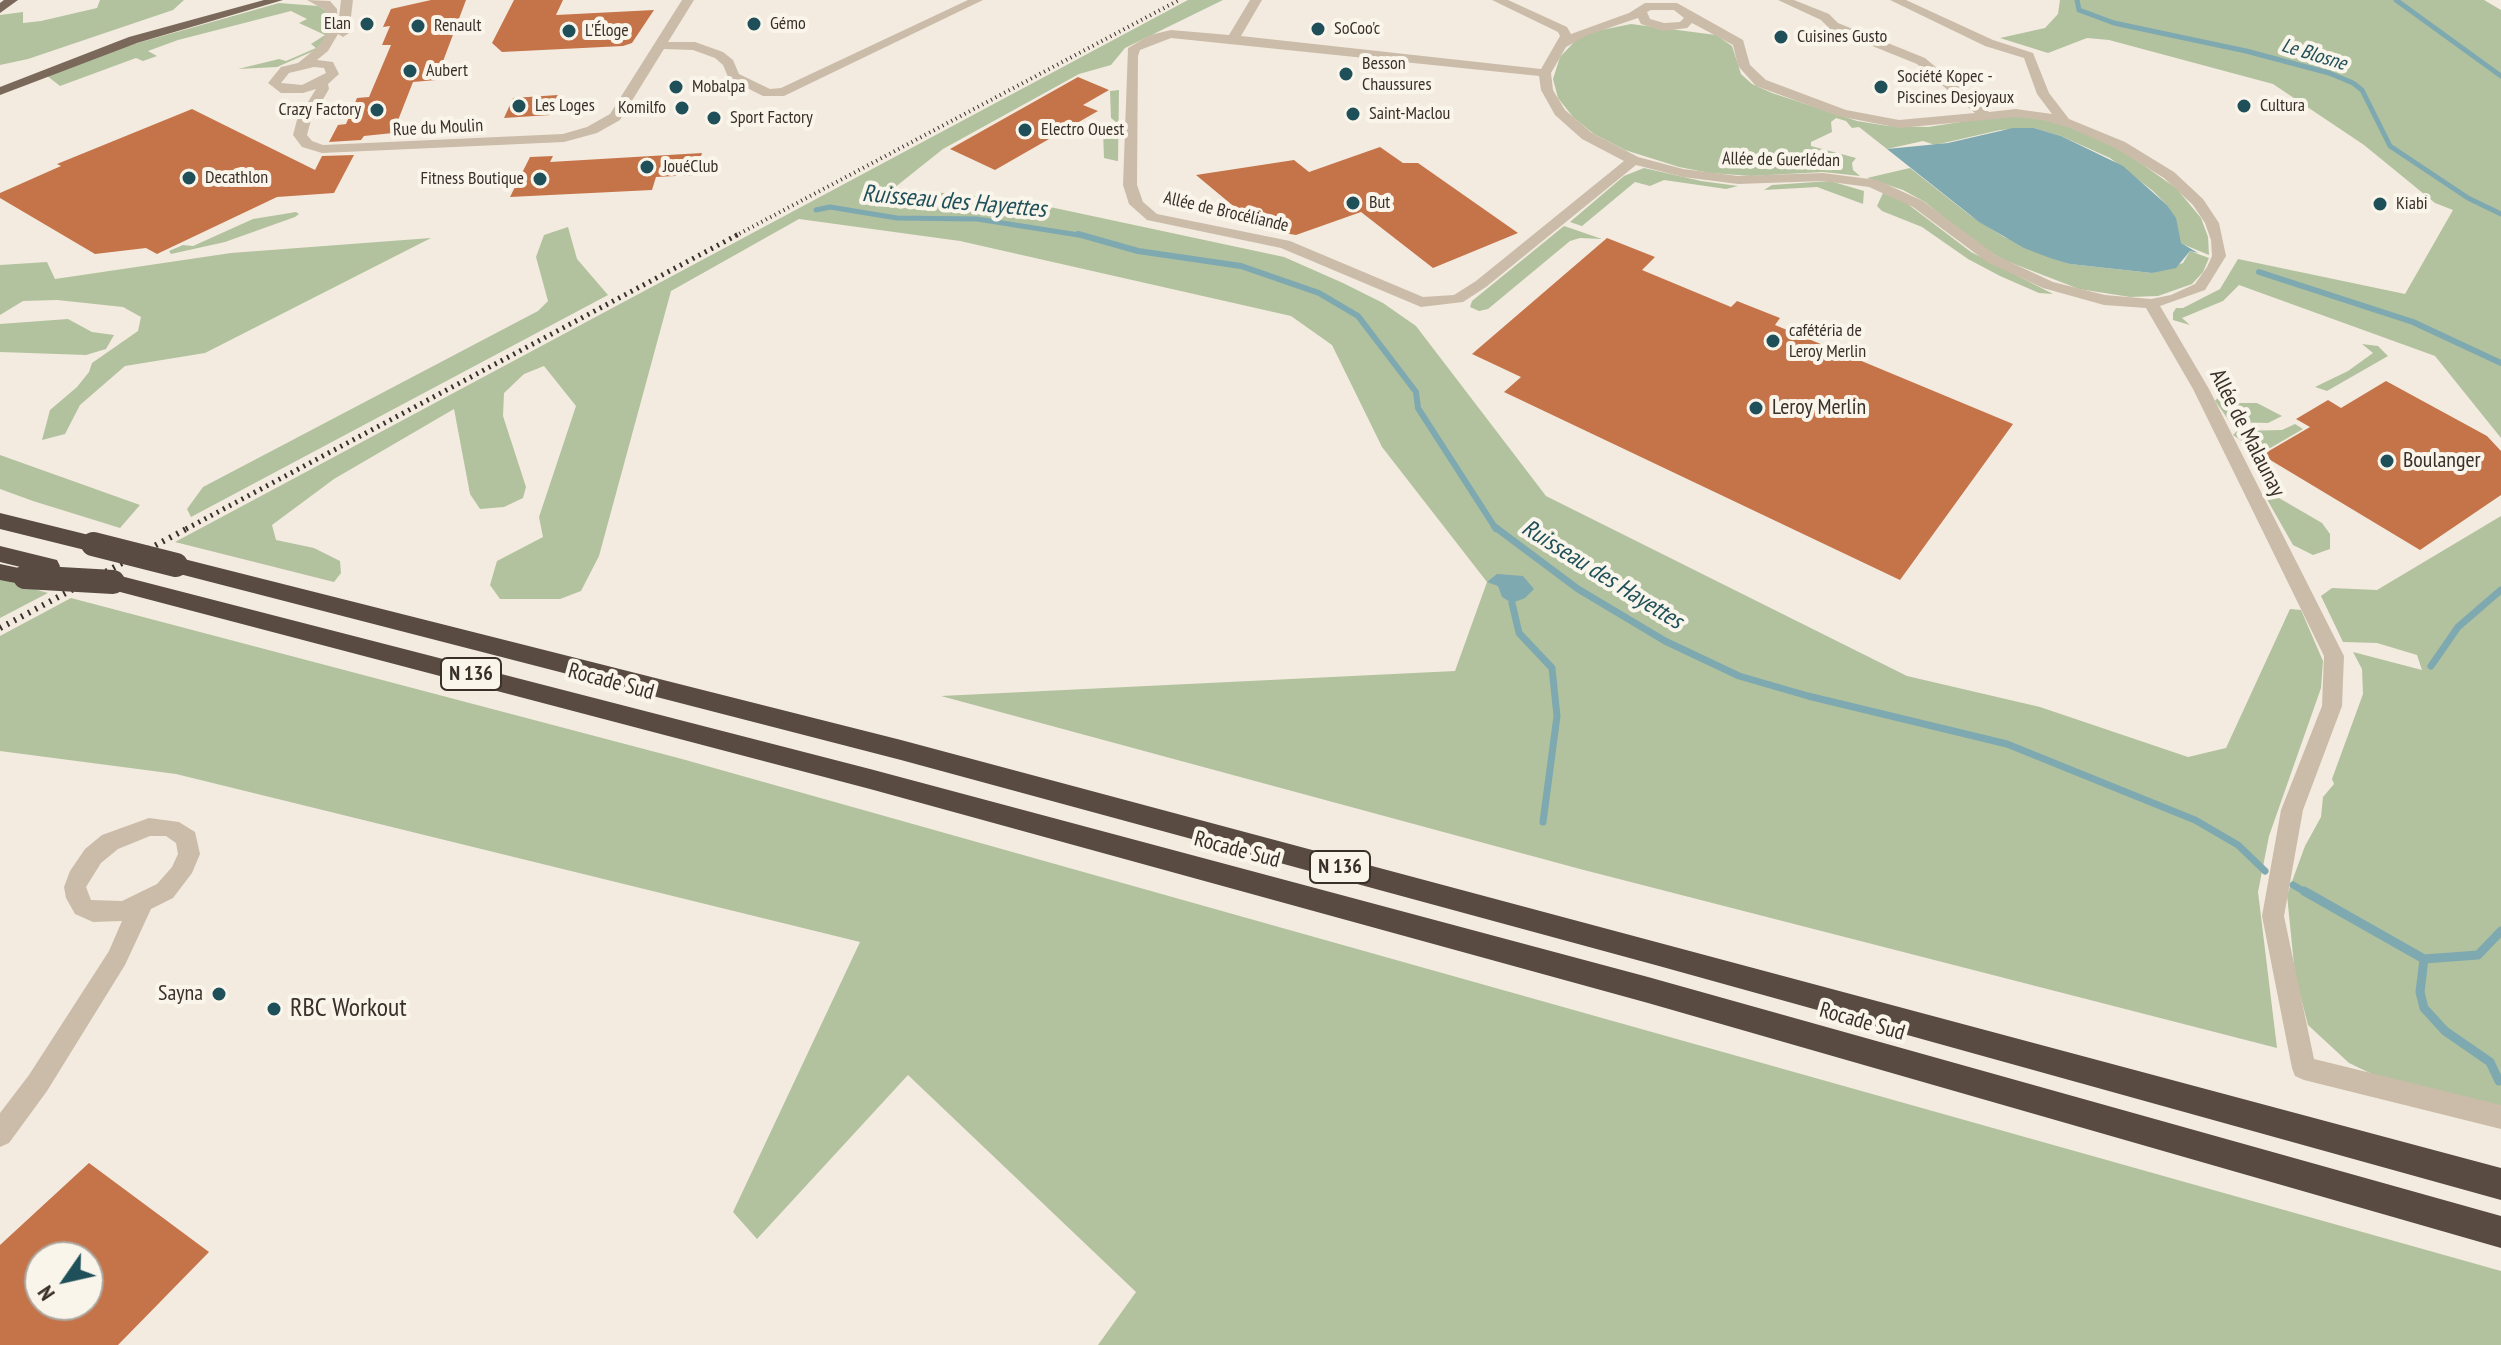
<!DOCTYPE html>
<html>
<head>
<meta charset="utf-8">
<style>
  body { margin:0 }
  #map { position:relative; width:2501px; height:1345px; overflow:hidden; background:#f3ebdf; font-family:"PT Sans Narrow",sans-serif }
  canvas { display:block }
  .north { position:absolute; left:24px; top:1241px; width:80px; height:80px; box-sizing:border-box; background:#faf5eb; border:2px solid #ada69e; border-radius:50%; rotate:236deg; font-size:22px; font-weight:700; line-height:32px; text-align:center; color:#39302a }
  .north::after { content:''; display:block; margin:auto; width:28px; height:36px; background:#1f505a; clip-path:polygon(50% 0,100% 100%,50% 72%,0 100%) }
</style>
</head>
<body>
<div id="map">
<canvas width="2501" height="1345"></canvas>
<div class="north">N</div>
</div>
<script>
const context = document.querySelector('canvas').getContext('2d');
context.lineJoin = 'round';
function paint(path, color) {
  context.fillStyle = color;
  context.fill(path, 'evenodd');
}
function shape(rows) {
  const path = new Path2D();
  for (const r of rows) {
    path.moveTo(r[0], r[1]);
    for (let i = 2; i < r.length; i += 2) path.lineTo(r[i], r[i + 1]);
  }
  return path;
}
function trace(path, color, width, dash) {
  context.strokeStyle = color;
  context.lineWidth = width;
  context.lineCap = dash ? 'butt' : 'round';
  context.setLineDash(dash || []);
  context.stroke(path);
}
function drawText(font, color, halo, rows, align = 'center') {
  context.font = font + ' "PT Sans Narrow",sans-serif';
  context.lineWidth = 8;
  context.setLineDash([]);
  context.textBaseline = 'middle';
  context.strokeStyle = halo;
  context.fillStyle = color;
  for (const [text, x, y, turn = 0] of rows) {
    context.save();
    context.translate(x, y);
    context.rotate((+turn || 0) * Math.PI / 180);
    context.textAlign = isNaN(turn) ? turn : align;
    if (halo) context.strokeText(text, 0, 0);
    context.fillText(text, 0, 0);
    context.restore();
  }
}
paint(shape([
  [100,0,184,0,173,10,28,59,0,65,0,15,23,12,23,23,41,21,97,8],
  [1188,0,1223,0,1125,48,1111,65,1079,74,943,149,894,188,1022,201,1284,257,1343,283,1383,303,1416,326,1546,496,1907,676,2040,707,2188,757,2226,748,2290,609,2301,610,2323,661,2321,688,2269,836,2258,892,2277,1048,1580,869,941,696,1455,671,1487,582,1382,447,1332,345,1291,316,960,241,799,219,671,291,599,556,581,591,560,599,500,599,490,585,497,561,543,537,539,517,576,406,544,366,524,374,504,393,503,416,526,487,523,498,504,507,480,509,470,494,454,409,334,479,272,525,276,540,314,548,340,561,341,573,334,582,175,542],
  [2060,0,2484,0,2501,10,2501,438,2435,356,2239,285,2223,301,2182,318,2190,325,2173,320,2173,313,2176,308,2183,308,2220,289,2238,259,2405,294,2453,210,2435,203,2364,145,2273,84,2109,40,2087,38,2048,53,2000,38,2045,28,2058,14],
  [279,3,318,6,325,10,327,30,326,37,316,50,277,67,238,69,279,59,286,61,316,48,311,44,325,35,299,23,307,19,291,11,178,40,148,51,157,56,143,61,136,58,60,86,46,75,120,48],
  [1631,24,1716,35,1732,46,1741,74,1752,84,1772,93,1857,121,1888,126,1928,127,1993,117,2027,116,2067,125,2116,146,2176,188,2201,218,2208,237,2209,255,2180,243,2175,218,2167,205,2153,191,2110,158,2061,136,2034,128,2000,130,1935,145,1923,141,1887,149,1859,127,1852,128,1846,121,1836,118,1831,122,1832,132,1811,142,1811,146,1856,158,1852,163,1853,170,1860,176,1823,172,1751,176,1710,173,1679,167,1625,150,1594,134,1573,117,1558,98,1553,79,1560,57,1577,39,1596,31],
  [1119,90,1118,161,1117,161,1104,158,1103,132,1116,122,1111,118,1110,91],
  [1644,168,1701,181,1738,186,1726,189,1664,180,1650,186,1635,182,1582,226,1570,222,1624,176],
  [1910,168,1971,216,2004,237,2070,264,2152,273,2183,263,2190,251,2209,258,2203,272,2192,284,2158,296,2130,297,2079,289,2004,260,1978,245,1925,202,1903,190,1867,178],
  [1830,181,1864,191,1863,204,1817,187,1764,190,1772,185],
  [1883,193,1905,202,1971,252,2053,294,2039,293,2000,276,1968,259,1922,227,1882,211,1877,206],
  [296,212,299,214,295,217,225,242,171,254,169,251,183,245,193,246,253,219],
  [1564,226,1602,239,1580,238,1570,241,1488,309,1479,311,1470,307,1472,301],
  [568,227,577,259,608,295,191,517,187,509,203,487,538,311,548,301,536,257,544,235],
  [431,238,205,353,125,366,80,405,65,434,42,440,50,410,77,387,89,372,92,363,138,331,141,317,123,307,57,300,23,301,0,315,0,265,47,262,55,279,231,253],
  [68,319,92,332,114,335,106,349,86,355,0,352,0,324],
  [2362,344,2378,346,2388,356,2327,391,2315,387,2348,371,2373,353],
  [2220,395,2231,395,2237,403,2257,403,2282,416,2268,423,2230,422,2215,401],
  [2295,424,2303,429,2260,454,2233,435,2237,431,2282,430],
  [0,455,140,505,120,528,33,501,0,489],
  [2267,491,2322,523,2330,534,2330,549,2313,555,2293,545,2264,494],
  [2501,516,2501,1109,2374,1075,2349,1063,2308,1025,2295,975,2287,895,2305,846,2321,817,2323,797,2334,784,2332,779,2363,694,2362,669,2353,652,2422,670,2417,655,2377,643,2343,642,2321,596,2332,588,2377,590],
  [0,579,48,593,0,618],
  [71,598,682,759,2501,1271,2501,1345,1098,1345,1136,1292,908,1075,757,1239,733,1212,860,942,176,774,0,751,0,636]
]), '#b2c29e');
paint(shape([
  [2013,128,2034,128,2061,136,2123,166,2167,205,2176,218,2181,243,2198,253,2190,251,2176,268,2152,273,2070,264,2050,258,2024,248,1979,222,1887,149,1948,143],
  [1497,574,1523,576,1534,589,1525,598,1512,603,1502,597,1498,586,1487,582]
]), '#7ea9b0');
trace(shape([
  [2077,0,2079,10,2114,23,2246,51,2329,73,2353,83,2362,90,2390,146,2468,198,2501,214],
  [2396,0,2501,76],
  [816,210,830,207,897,218,977,219,1085,236]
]), '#7ea9b0', 5);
trace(shape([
  [1078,234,1138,251,1241,266,1319,293,1358,316,1416,392,1418,408,1496,529],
  [2259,272,2413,322,2501,363]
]), '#7ea9b0', 6);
trace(shape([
  [1495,527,1578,589,1665,641,1739,676,1808,696,2007,744,2195,820,2238,845,2265,871],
  [1512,603,1519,633,1552,668,1557,716,1543,822],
  [2431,666,2458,627,2501,590],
  [2293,885,2307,893]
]), '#7ea9b0', 7);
trace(shape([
  [2304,891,2424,959,2478,955,2501,931],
  [2424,959,2420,992,2424,1008,2445,1031,2490,1062,2499,1081]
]), '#7ea9b0', 9);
paint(shape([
  [431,0,466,0,436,80,413,82,393,133,364,136,361,140,329,142,338,125,346,124,357,98,369,97,391,45,382,45,390,26,383,27,391,9],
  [514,0,563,0,556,15,654,10,632,43,623,46,502,52,492,43],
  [1078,77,1109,90,1083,105,1098,111,995,170,950,149],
  [558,95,550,115,504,118,513,98],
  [192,109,315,170,322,156,354,155,334,193,277,197,157,254,146,248,95,254,0,198,0,193,61,166,57,164],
  [1380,147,1403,163,1418,163,1518,233,1433,268,1361,212,1296,235,1261,229,1196,175,1294,160,1309,172],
  [702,153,695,175,656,177,652,190,510,197,530,157,553,156,550,162],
  [1607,238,1655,257,1642,270,1731,307,1737,301,1780,318,1775,325,2013,424,1900,580,1504,392,1521,377,1472,354],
  [2386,381,2487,436,2501,451,2501,495,2420,550,2262,455,2310,427,2296,419,2328,400,2341,408],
  [89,1163,209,1252,118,1345,0,1345,0,1245],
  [40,1257,88,1257,88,1305,40,1305]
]), '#c5744a');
paint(shape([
  [307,0,330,1,337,9,338,26,341,0,353,0,349,33,343,37,338,34,328,51,317,60,333,62,339,74,328,84,329,89,311,120,307,135,312,141,323,145,563,134,587,127,610,114,682,0,694,0,668,42,695,42,723,52,733,60,739,74,770,89,781,88,968,0,983,0,784,96,763,96,729,79,723,65,715,58,693,50,664,49,620,120,597,133,564,142,322,153,302,147,293,135,297,120,316,89,303,93,281,93,268,83,281,67,298,63,319,46,326,34,325,10,307,0],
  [314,67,324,68,326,73,302,85,281,83,289,73,314,67],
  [1250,0,1262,0,1241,36,1541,69,1560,36,1558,32,1492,0,1508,0,1567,27,1571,34,1629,13,1645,3,1677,3,1743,40,1750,65,1766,80,1846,110,1899,120,1975,113,1917,64,1830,29,1821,20,1778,0,1794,0,1829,14,1838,23,1925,58,1989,112,2016,109,2052,114,2037,94,2024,58,1985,46,1890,0,1906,0,1993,40,2033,53,2049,93,2069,119,2125,142,2174,172,2203,199,2219,223,2226,256,2205,290,2160,306,2209,389,2344,656,2342,706,2303,810,2284,916,2314,1059,2501,1105,2501,1129,2304,1080,2295,1076,2292,1068,2262,916,2281,810,2322,706,2324,656,2193,389,2146,308,2104,305,2043,288,1987,262,1913,207,1869,187,1823,181,1738,184,1683,177,1636,165,1486,287,1463,302,1421,307,1281,248,1147,220,1129,204,1123,185,1128,48,1150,35,1171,30,1229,35,1250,0],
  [1651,10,1674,10,1684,18,1680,22,1664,23,1650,19,1647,12,1651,10],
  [1638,18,1641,24,1663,31,1687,28,1692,23,1733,45,1738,66,1756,86,1838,116,1899,128,2016,117,2043,120,2070,128,2115,148,2164,178,2193,205,2205,223,2211,240,2212,256,2207,267,2195,284,2171,295,2151,299,2105,295,2053,282,1997,256,1923,201,1877,180,1823,173,1738,176,1683,169,1638,157,1592,133,1565,110,1553,90,1551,73,1566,47,1588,35,1638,18],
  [1171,38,1539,76,1541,90,1555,115,1582,139,1624,161,1476,281,1454,295,1423,297,1290,241,1157,214,1143,202,1137,185,1138,56,1140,50,1171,38],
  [149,818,179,822,195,832,200,854,192,873,173,898,151,909,125,965,47,1091,9,1143,0,1147,0,1113,29,1075,109,951,122,921,93,922,75,914,66,898,64,887,70,871,85,849,102,835,149,818],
  [150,836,166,836,176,843,178,854,172,867,157,884,122,901,91,900,86,887,101,863,118,849,150,836]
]), '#cbbcaa');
paint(shape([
  [4,0,18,0,0,13,0,3,4,0],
  [264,0,283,0,137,43,0,95,0,87,129,37,264,0]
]), '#7a695b');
paint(shape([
  [0,513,101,538,104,544,101,550,93,552,0,529,0,513],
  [0,546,57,560,60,566,57,572,49,574,0,562,0,546],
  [176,557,901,740,2501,1168,2501,1200,1659,966,901,760,168,571,165,565,168,559,176,557],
  [0,564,33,571,36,577,33,583,25,585,0,580,0,564],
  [113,574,870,769,1648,977,2501,1216,2501,1248,1648,1003,870,789,105,588,102,582,105,576,113,574]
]), '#594b41');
trace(shape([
  [735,236,1179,0]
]), '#39302a', 4, [1, 4]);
trace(shape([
  [186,529,739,234]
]), '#39302a', 5, [2, 5]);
trace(shape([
  [0,628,190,527]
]), '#39302a', 6, [2, 6]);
trace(shape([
  [93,544,176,565],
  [25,577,113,582]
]), '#594b41', 24);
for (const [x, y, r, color] of [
  [367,24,8,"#1f505a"],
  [754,24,8,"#1f505a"],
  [418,26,8,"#1f505a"],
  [1318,29,8,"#1f505a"],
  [569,31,8,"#1f505a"],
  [1781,37,8,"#1f505a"],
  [410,71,8,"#1f505a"],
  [1346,74,8,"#1f505a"],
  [676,87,8,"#1f505a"],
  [1881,87,8,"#1f505a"],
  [519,106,8,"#1f505a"],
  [2244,106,8,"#1f505a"],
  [682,108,8,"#1f505a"],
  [377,110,8,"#1f505a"],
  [1353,114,8,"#1f505a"],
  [714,118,8,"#1f505a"],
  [1025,130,8,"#1f505a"],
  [647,167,8,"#1f505a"],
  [189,178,8,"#1f505a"],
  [540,179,8,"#1f505a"],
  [1353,203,8,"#1f505a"],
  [2380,204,8,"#1f505a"],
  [1773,341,8,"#1f505a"],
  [1756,408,8,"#1f505a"],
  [2387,461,8,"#1f505a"],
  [219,994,8,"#1f505a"],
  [274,1009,8,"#1f505a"]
]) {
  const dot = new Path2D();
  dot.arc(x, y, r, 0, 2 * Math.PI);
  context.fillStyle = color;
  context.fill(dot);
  trace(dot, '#faf5eb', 3);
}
drawText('18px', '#39302a', '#faf5eb', [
  ["Elan",351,24,"right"],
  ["Gémo",770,24],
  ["Renault",434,26],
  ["SoCoo'c",1334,29],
  ["L'Éloge",585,31],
  ["Cuisines Gusto",1797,37],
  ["Besson",1362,64],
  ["Chaussures",1362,85],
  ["Aubert",426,71],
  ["Société Kopec -",1897,77],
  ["Piscines Desjoyaux",1897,98],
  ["Mobalpa",692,87],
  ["Les Loges",535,106],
  ["Cultura",2260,106],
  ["Komilfo",666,108,"right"],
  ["Crazy Factory",361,110,"right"],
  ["Saint-Maclou",1369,114],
  ["Sport Factory",730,118],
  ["Electro Ouest",1041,130],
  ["JouéClub",663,167],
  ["Decathlon",205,178],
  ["Fitness Boutique",524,179,"right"],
  ["But",1369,203],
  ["Kiabi",2396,204],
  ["cafétéria de",1789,331],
  ["Leroy Merlin",1789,352]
], 'left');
drawText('18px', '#39302a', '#faf5eb', [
  ["Rue du Moulin",438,128,-3],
  ["Allée de Guerlédan",1781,160,1],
  ["Allée de Brocéliande",1226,212,13]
]);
drawText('italic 20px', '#1f505a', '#faf5eb', [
  ["Le Blosne",2314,55,17]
]);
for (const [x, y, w] of [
  [471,674,60],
  [1340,867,60]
]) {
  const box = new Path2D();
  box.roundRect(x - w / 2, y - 16, w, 32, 6);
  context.fillStyle = '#faf5eb';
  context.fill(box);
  trace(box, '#39302a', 2);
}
drawText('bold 20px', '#39302a', null, [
  ["N 136",471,674],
  ["N 136",1340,867]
]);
drawText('22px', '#39302a', '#faf5eb', [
  ["Leroy Merlin",1772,408],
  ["Boulanger",2403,461],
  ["Sayna",203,994,"right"]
], 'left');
drawText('22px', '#39302a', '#faf5eb', [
  ["Allée de Malaunay",2247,433,63],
  ["Rocade Sud",611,682,15],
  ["Rocade Sud",1237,850,15],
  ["Rocade Sud",1862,1022,16]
]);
drawText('italic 24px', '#1f505a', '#faf5eb', [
  ["Ruisseau des Hayettes",954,202,5],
  ["Ruisseau des Hayettes",1602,575,32]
]);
drawText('26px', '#39302a', '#faf5eb', [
  ["RBC Workout",290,1009]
], 'left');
</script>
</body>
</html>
